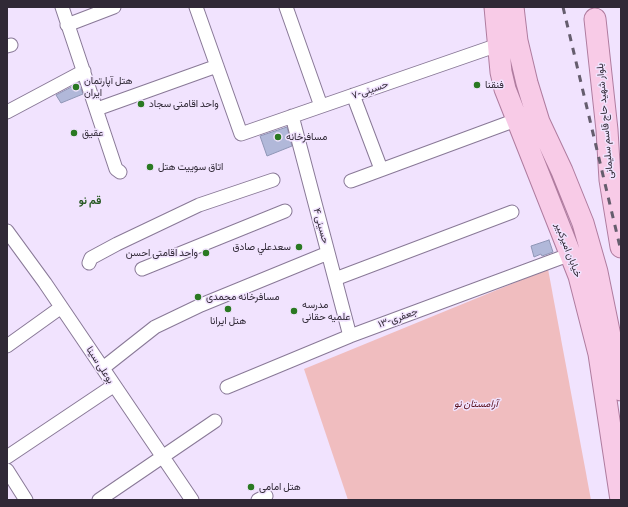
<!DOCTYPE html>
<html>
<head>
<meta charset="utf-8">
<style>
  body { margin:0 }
  #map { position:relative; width:628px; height:507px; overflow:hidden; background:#f1e3fe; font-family:Literata,serif }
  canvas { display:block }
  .frame { position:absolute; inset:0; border:8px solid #302936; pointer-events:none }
</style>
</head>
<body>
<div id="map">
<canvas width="628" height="507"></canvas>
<div class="frame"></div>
</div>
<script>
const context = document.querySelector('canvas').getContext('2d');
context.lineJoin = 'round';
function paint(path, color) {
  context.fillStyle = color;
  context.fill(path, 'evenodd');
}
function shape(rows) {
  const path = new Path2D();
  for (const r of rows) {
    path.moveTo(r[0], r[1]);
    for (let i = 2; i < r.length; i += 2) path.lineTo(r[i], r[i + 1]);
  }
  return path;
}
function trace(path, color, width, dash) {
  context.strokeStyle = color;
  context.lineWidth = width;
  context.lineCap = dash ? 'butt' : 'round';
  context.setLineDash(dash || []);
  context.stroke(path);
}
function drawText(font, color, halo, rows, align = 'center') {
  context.font = font + ' Literata,Vazirmatn,serif';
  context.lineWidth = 3;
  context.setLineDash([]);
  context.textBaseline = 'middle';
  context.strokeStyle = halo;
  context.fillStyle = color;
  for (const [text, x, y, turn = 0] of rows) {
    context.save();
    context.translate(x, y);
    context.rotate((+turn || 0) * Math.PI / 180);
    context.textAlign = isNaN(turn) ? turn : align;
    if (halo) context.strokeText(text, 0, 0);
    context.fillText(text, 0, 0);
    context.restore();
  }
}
paint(shape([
  [548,269,591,500,348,500,304,369]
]), '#f0bdbf');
const building = shape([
  [79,83,83,94,61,103,56,95,79,83],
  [287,127,292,146,267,156,260,136,287,127],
  [549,240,553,252,542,256,541,254,534,257,531,246,549,240]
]);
paint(building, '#b1b8d9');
trace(building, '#8f96b6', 1);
const minor = shape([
  [62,7,116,169,120,172],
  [196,7,241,134,498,45],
  [286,7,321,106],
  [67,25,114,7],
  [7,46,11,45],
  [353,95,381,169],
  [97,109,217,66],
  [7,112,84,71],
  [292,116,350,336],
  [351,181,516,120],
  [7,231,45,283,192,500],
  [89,263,91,258,117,244,199,205,273,180],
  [142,269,285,211],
  [335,279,512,212],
  [7,346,60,308],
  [103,368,155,327,201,305,328,253],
  [227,387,350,336,571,254],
  [7,457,113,386],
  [7,470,26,500],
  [99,500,215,421],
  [258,500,266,496]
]);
const primary = shape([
  [495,7,501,72,505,89,579,276,599,354,621,500],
  [513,7,517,41,527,83,539,122,562,171,583,223,597,272,621,390],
  [595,19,607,130,610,180,621,247]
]);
trace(minor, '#897997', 15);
trace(primary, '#af7c9f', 23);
trace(minor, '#fff', 13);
trace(primary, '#f8cbe7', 21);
trace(shape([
  [563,7,621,251]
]), '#655d6d', 3, [7, 7]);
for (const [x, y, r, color] of [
  [477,85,4,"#2a7922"],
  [76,87,4,"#2a7922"],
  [141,104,4,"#2a7922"],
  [74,133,4,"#2a7922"],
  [278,137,4,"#2a7922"],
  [150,167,4,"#2a7922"],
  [299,247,4,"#2a7922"],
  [206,253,4,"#2a7922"],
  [198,297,4,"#2a7922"],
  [228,309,4,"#2a7922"],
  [294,311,4,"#2a7922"],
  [251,487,4,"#2a7922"]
]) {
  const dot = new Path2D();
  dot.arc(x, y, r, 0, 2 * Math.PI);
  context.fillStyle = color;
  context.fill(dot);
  trace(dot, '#f1e3fe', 1.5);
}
drawText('10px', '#302936', '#f1e3fe', [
  ["هتل آپارتمان",84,81],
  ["ایران",84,93],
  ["فنقنا",485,85],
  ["واحد اقامتی سجاد",149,104],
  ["عقیق",82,133],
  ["مسافرخانه",286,137],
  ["اتاق سوییت هتل",158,167],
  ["سعدعلي صادق",291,247,"right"],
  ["واحد اقامتی احسن",198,253,"right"],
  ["مسافرخانه محمدی",206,297],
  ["مدرسه",302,305],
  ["علمیه حقانی",302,317],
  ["هتل ایرانا",228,321,"center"],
  ["هتل امامی",259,487]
], 'left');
drawText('10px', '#302936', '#f1e3fe', [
  ["حسینی-۷",370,90,-19],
  ["بلوار شهید حاج قاسم سلیمانی",605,121,-95],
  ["حسینی ۴",321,226,75],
  ["خیابان امیرکبیر",568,250,69],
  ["جعفری-۱۳",398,318,-20],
  ["بوعلی سینا",100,365,57]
]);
drawText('italic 10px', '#58101d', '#f1e3fe', [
  ["آرامستان نو",476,404]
]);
drawText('bold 11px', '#275822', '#f1e3fe', [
  ["قم نو",90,201]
]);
</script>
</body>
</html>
